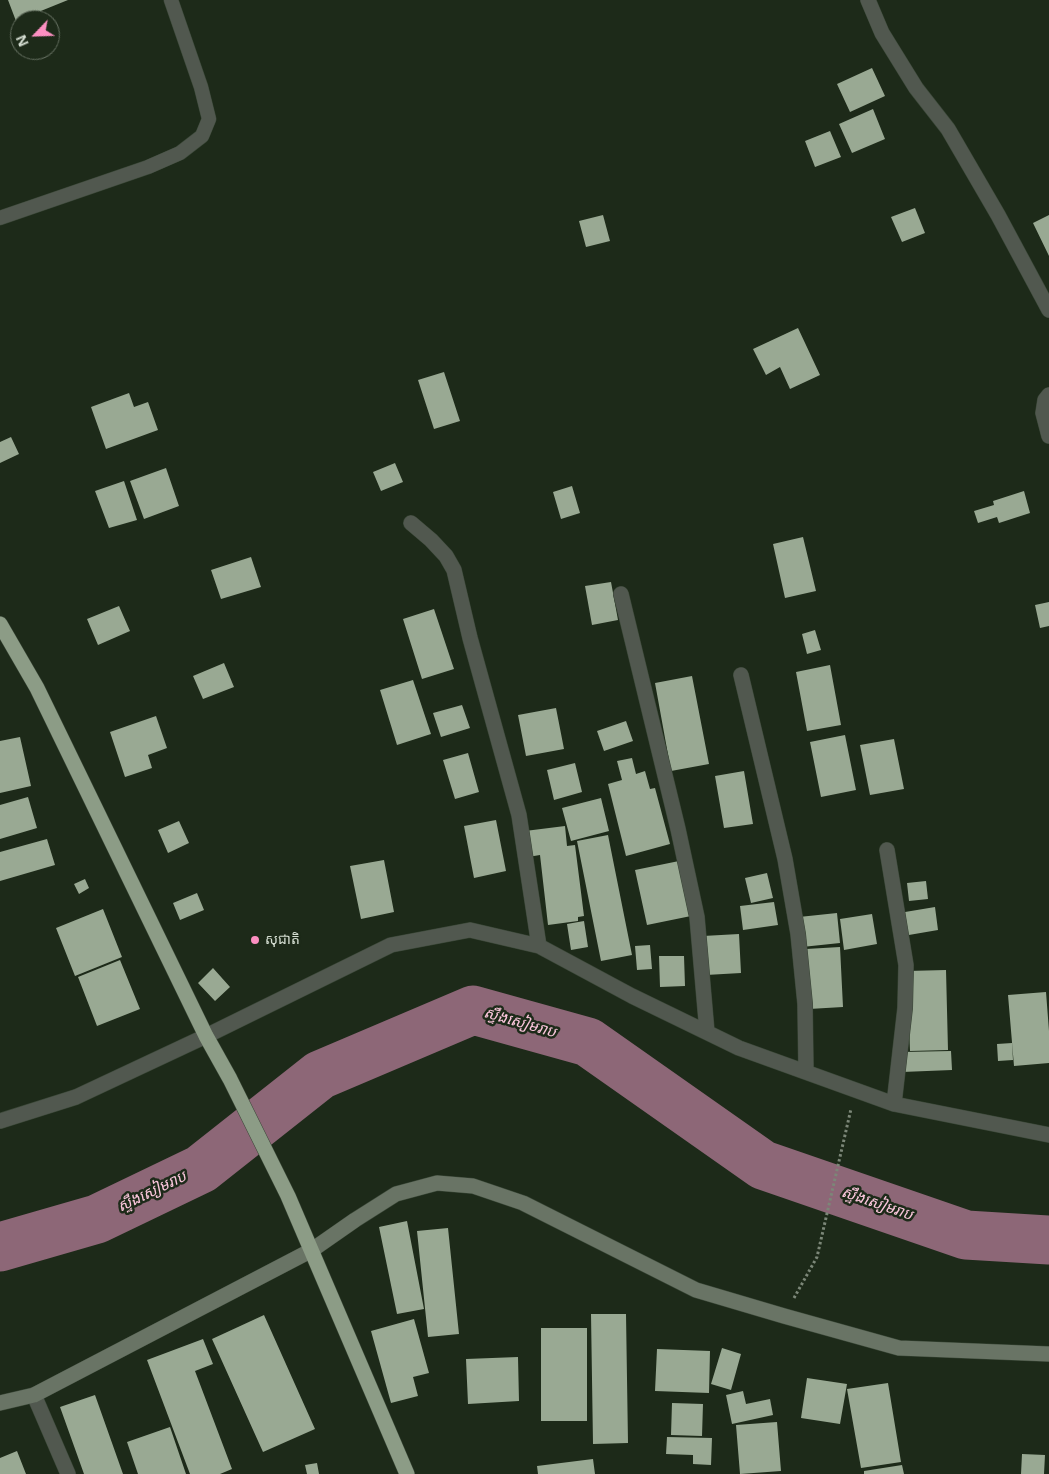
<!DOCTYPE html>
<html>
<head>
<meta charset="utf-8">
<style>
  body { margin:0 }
  #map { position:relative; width:1049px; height:1474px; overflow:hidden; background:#1d2a19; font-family:"Noto Sans",sans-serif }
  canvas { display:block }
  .north { position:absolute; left:10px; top:10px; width:50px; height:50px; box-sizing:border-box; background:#1d2a19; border:1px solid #677263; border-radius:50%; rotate:246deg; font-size:14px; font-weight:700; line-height:20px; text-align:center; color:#d5ded2 }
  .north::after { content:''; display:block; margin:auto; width:18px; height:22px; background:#fc8fc1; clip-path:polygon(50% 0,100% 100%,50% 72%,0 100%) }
</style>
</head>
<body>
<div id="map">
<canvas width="1049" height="1474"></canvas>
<div class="north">N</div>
</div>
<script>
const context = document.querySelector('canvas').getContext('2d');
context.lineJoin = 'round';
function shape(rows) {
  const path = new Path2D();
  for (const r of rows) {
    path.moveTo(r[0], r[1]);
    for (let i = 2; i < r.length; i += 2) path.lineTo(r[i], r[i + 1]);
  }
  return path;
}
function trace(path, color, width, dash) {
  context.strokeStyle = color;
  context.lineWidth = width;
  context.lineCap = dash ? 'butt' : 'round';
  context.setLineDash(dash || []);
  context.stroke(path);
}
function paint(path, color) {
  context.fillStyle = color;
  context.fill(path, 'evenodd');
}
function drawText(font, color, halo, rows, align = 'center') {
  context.font = font + ' "Noto Sans","Noto Sans Khmer",sans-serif';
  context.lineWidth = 5;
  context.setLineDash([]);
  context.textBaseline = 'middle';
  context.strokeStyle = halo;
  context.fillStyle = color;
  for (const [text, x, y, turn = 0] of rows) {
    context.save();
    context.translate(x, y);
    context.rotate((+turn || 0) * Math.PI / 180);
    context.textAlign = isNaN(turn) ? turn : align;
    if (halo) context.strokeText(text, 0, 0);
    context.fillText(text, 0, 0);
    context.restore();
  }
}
trace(shape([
  [0,1247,97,1219,201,1169,320,1075,473,1010,588,1042,763,1165,966,1235,1049,1240]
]), '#8d6777', 49);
paint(shape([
  [8,0,68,0,16,21],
  [872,68,885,96,850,112,837,84],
  [873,109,885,139,852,153,839,124],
  [830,131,841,157,815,167,805,141],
  [915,208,925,233,902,242,891,217],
  [603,215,610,241,586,247,579,221],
  [1049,215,1049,256,1033,223],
  [798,328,820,375,790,389,780,367,766,375,753,349],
  [444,372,460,421,434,429,418,380],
  [129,393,134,407,148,402,158,430,106,449,91,407],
  [11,437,19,454,0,463,0,442],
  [395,463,403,482,381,491,373,472],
  [166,468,179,506,144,519,130,481],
  [124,481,137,520,109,528,95,491],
  [572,486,580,513,561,519,553,492],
  [1024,491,1030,513,999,523,997,517,978,523,974,511,994,505,993,501],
  [803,537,816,591,785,598,773,544],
  [251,557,261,587,221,599,211,570],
  [611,582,618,620,592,625,585,586],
  [1049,602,1049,626,1040,628,1035,605],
  [119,606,130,631,98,645,87,619],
  [434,609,454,669,422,679,403,619],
  [815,630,821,650,807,654,802,634],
  [224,663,234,687,203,699,193,676],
  [830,665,841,725,807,731,796,672],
  [692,676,709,764,671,771,655,683],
  [413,680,431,734,397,745,380,690],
  [462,705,470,728,441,737,433,713],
  [556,708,564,749,526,756,518,715],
  [156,716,167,748,148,755,152,768,125,777,110,732],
  [626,721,633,741,604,751,597,731],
  [845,735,856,790,821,797,810,742],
  [20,737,31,786,0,793,0,741],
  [894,739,904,789,870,795,860,745],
  [468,753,479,792,455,799,443,760],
  [632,758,636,774,645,771,650,789,655,788,670,844,626,856,608,784,622,780,617,761],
  [575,763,582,792,554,800,547,770],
  [744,771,753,824,724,828,715,776],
  [28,797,37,828,0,839,0,805],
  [601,798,609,831,571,841,562,808],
  [496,820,506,871,474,878,464,826],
  [179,821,189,843,168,853,158,830],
  [565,826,567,846,575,845,584,916,578,917,578,921,548,925,540,855,528,857,525,831],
  [608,835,632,955,601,961,577,841],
  [47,839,55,865,0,881,0,852],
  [384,860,394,912,361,919,350,866],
  [679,861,691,916,647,925,635,870],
  [767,873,773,898,751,903,745,878],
  [85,879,89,888,79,894,74,884],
  [926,881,928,899,909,901,907,883],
  [197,893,204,910,180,920,173,903],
  [774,902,778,925,743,930,740,906],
  [935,907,938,930,903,936,899,913],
  [103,909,122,957,75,976,56,928],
  [837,913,840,943,802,947,799,917],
  [872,914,877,944,844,950,840,919],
  [584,921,588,947,571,950,567,924],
  [739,934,741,973,706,975,703,936],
  [650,945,652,969,637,970,635,946],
  [840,947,843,1007,809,1009,806,949],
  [659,956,684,956,685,986,660,987],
  [120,960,140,1009,97,1026,78,977],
  [213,968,230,987,215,1001,198,983],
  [946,970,948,1050,910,1051,907,971],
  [1046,992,1049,1031,1049,1063,1014,1066,1008,995],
  [1012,1043,1013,1060,998,1061,997,1044],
  [951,1051,952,1070,902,1072,902,1052],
  [407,1221,424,1309,397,1314,379,1227],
  [448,1228,459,1334,428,1337,417,1231],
  [591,1314,626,1314,628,1443,593,1444],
  [264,1315,315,1429,263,1452,212,1339],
  [414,1319,429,1373,413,1377,418,1396,391,1403,371,1331],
  [541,1328,587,1328,587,1421,541,1421],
  [203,1339,213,1364,195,1371,232,1469,220,1474,190,1474,147,1360],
  [722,1348,741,1354,731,1390,711,1384],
  [657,1349,710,1351,709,1393,655,1391],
  [518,1357,519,1401,468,1404,466,1359],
  [807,1378,847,1384,840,1424,801,1418],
  [888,1383,901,1462,861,1468,847,1389],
  [743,1391,746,1404,770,1399,773,1415,732,1424,726,1395],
  [95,1395,123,1474,84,1474,60,1407],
  [672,1403,703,1404,702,1436,671,1435],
  [777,1422,781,1471,740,1474,736,1425],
  [170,1427,186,1474,138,1474,127,1442],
  [667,1437,712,1438,711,1465,693,1464,693,1455,666,1454],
  [17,1451,26,1474,0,1474,0,1458],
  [1022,1454,1045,1455,1044,1474,1021,1474],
  [593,1459,595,1474,538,1474,537,1466],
  [317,1463,319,1474,307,1474,305,1465],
  [902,1465,904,1474,864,1474,864,1471]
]), '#99a993');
const lane = shape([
  [0,218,148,167,180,153,202,136,209,119,201,87,171,0]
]);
const street = shape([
  [868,0,882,33,916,88,948,129,998,215,1049,310],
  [1049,395,1045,400,1043,413,1049,436],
  [411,523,431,540,446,556,454,570,470,638,519,815,539,946],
  [621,594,678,829,697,917,707,1032],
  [741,675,785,859,798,934,805,1004,806,1071],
  [887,850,906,965,905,1008,894,1104],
  [0,1121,76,1097,206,1036,391,945,470,930,539,946,632,996,739,1048,894,1104,1049,1135],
  [34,1395,68,1474]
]);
const secondary = shape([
  [0,1403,34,1395,312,1250,355,1220,396,1194,437,1183,473,1186,523,1203,696,1290,784,1316,899,1348,1049,1354]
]);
const highway = shape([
  [0,624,37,688,206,1036,230,1079,288,1196,407,1474]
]);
trace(lane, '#3a4737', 15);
trace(street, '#3a4737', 16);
trace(secondary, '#3a4737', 16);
trace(highway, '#3a4737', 16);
trace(shape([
  [794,1298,817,1257,851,1109]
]), '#7c8778', 3, [2.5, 2.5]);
trace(lane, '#51584f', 14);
trace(street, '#51584f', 15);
trace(secondary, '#697465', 15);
trace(highway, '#8c9c86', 15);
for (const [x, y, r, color] of [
  [255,940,5,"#fc8fc1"]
]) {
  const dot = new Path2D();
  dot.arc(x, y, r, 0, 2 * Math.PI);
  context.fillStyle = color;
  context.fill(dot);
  trace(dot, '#1d2a19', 2);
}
drawText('14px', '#d5ded2', '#1d2a19', [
  ["សុជាតិ",265,940]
], 'left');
drawText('italic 15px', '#fbc6dc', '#1d2a19', [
  ["ស្ទឹងសៀមរាប",520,1023,16],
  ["ស្ទឹងសៀមរាប",152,1192,-26],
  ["ស្ទឹងសៀមរាប",877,1204,19]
]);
</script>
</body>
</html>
